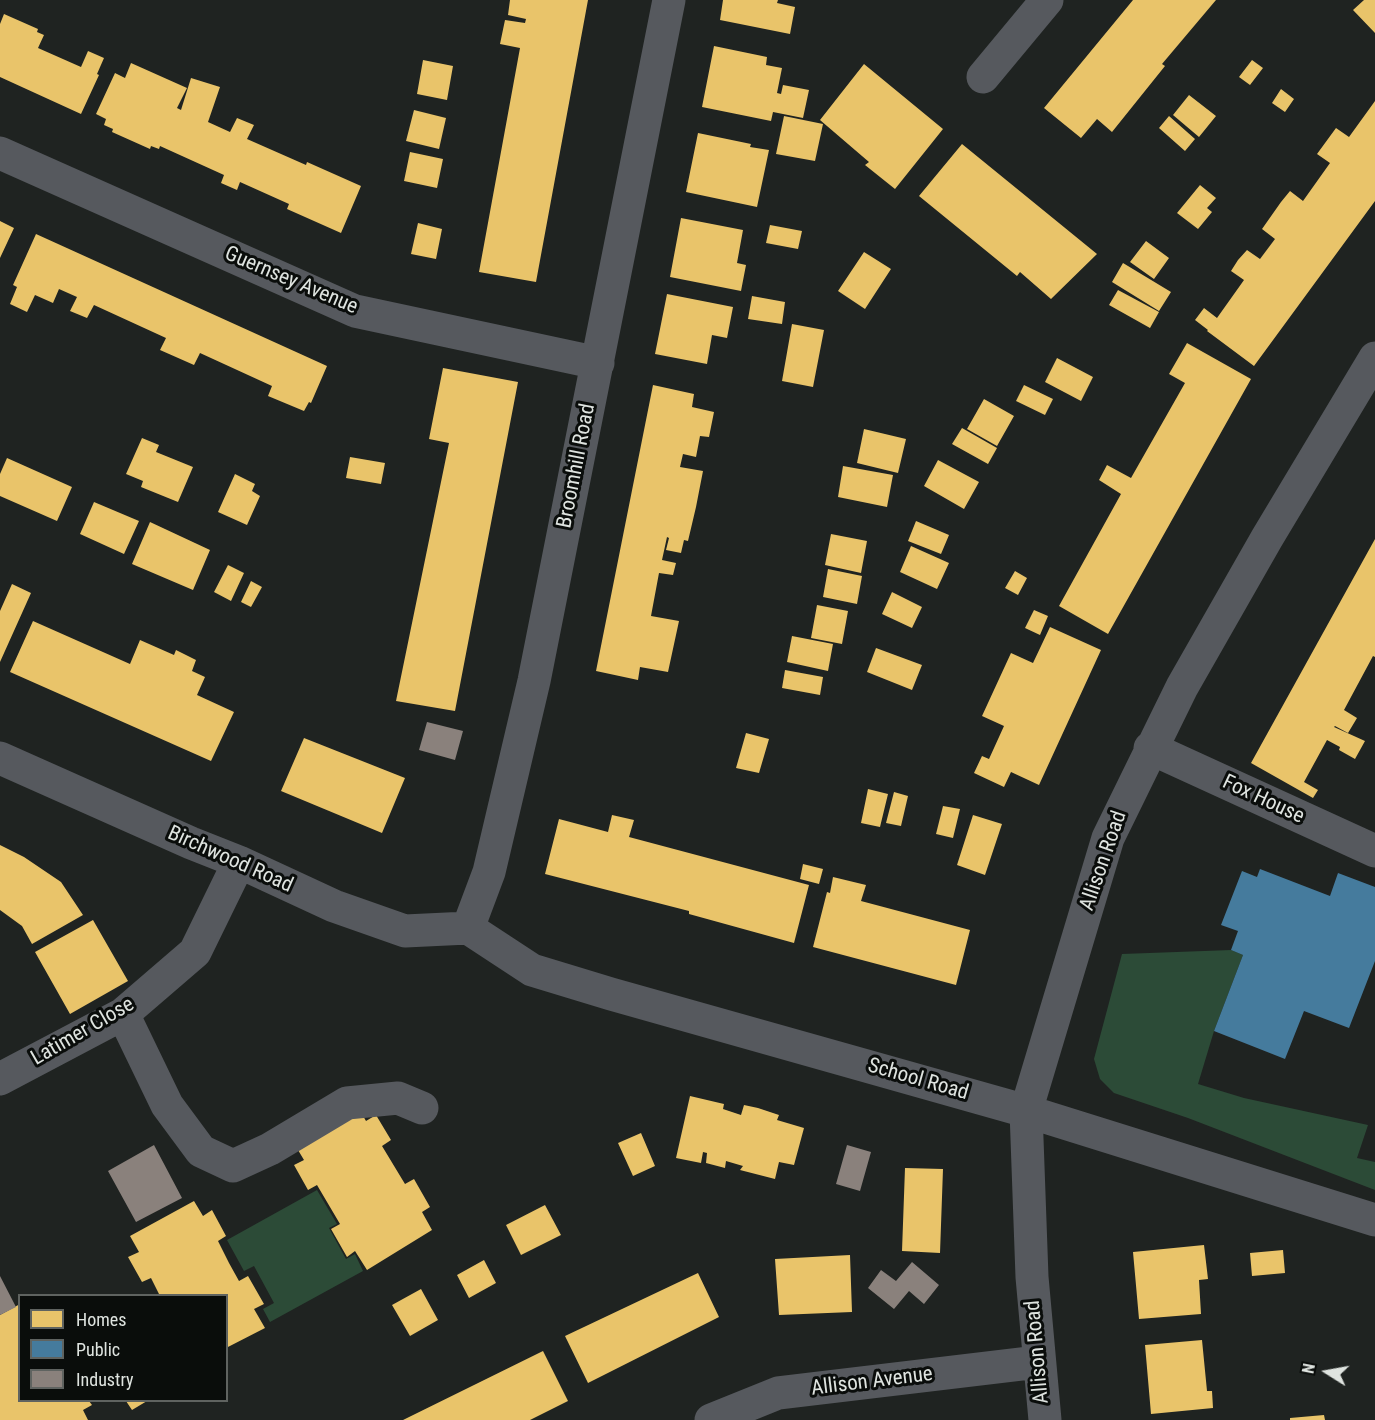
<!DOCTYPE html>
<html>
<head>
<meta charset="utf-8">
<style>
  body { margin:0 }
  #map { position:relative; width:1375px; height:1420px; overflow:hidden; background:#1f2321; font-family:"Roboto Condensed",sans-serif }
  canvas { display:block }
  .legend { position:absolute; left:18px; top:1294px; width:210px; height:108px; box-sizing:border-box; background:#0a0d0b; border:2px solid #5f6360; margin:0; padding:8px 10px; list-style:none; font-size:18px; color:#dfe4e0 }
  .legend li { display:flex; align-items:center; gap:12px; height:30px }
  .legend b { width:30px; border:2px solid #5f6360 }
  .north { position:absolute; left:1297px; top:1342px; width:60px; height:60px; -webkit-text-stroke:4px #0a0d0b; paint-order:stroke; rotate:281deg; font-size:16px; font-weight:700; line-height:24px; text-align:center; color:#dfe4e0 }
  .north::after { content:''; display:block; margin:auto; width:21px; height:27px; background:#dfe4e0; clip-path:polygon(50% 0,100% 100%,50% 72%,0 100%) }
</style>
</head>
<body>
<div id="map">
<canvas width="1375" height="1420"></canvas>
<ul class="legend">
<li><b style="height:16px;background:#e9c46a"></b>Homes</li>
<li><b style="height:16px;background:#457b9d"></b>Public</li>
<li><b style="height:16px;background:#8a817c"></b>Industry</li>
</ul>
<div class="north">N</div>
</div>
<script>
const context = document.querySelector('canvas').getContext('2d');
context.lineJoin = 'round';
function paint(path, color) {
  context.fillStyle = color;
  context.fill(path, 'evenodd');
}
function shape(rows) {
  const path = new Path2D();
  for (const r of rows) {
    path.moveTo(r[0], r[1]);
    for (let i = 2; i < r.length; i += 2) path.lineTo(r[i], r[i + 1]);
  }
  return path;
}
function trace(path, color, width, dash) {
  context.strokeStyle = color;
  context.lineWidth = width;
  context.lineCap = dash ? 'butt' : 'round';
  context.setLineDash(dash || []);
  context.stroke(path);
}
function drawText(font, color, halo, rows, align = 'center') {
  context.font = font + ' "Roboto Condensed",sans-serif';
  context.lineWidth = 6;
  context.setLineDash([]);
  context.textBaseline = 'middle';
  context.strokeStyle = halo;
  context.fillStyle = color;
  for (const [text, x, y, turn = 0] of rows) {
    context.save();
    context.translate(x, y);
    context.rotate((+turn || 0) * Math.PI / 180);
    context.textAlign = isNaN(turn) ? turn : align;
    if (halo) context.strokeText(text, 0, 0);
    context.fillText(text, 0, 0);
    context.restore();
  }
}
paint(shape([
  [1231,950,1243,955,1214,1031,1198,1084,1244,1098,1368,1125,1357,1158,1375,1162,1375,1190,1188,1118,1114,1093,1100,1079,1094,1059,1122,954],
  [317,1190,337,1224,329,1228,346,1259,355,1254,363,1271,270,1322,263,1309,274,1303,254,1266,244,1271,227,1240]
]), '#2c4b37');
paint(shape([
  [510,0,588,0,536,282,479,272,520,48,500,44,505,20,525,23,526,19,508,15],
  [723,0,778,0,777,3,795,7,790,34,720,20],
  [1133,0,1216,0,1162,64,1165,66,1112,132,1097,119,1081,138,1044,108],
  [1364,0,1375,0,1375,33,1353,10],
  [4,14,38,29,37,32,44,35,38,48,81,67,88,51,104,58,97,74,99,75,81,114,0,77,0,24],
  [714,46,767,57,766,65,782,68,777,93,781,94,783,85,809,90,803,118,773,112,771,121,702,107],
  [423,60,453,66,447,100,417,94],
  [1252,60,1263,68,1250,85,1239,77],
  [131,63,187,88,177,108,181,110,191,78,220,87,208,122,230,132,237,118,254,125,247,139,306,165,307,162,361,186,341,233,287,209,289,204,240,182,237,190,221,183,224,175,160,146,159,149,151,146,150,149,112,132,113,129,104,125,106,119,96,114,115,73,125,78],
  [864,64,943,129,895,189,865,165,869,162,820,120],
  [1281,89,1294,99,1285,112,1272,103],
  [1189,95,1216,116,1199,137,1173,115],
  [1375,101,1375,201,1254,366,1207,331,1208,330,1195,320,1204,308,1217,318,1244,280,1231,271,1238,260,1247,250,1260,259,1275,239,1262,229,1281,202,1290,191,1303,201,1330,163,1317,154,1336,128,1349,137],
  [414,110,446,118,439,149,406,141],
  [784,116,823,124,815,161,776,154],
  [1169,116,1195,139,1185,151,1159,128],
  [698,133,751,144,750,147,769,150,757,207,686,192],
  [962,144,1097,254,1051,299,1020,272,1017,276,919,196],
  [410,152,443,159,437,188,404,181],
  [1200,185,1216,198,1207,208,1212,212,1198,229,1177,213],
  [681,218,743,230,737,263,746,265,741,291,670,277],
  [0,221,14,228,0,258],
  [418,223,442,229,436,259,411,254],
  [770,225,802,231,798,249,766,243],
  [36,234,327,366,311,403,309,402,304,411,268,396,272,386,200,353,194,365,160,350,166,338,94,305,87,318,70,311,77,297,59,289,53,303,35,295,27,312,10,304,17,287,13,285],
  [1146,241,1169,258,1154,279,1130,262],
  [864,252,891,269,865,309,838,291],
  [1123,263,1171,292,1159,311,1112,282],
  [1118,290,1159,312,1150,328,1109,305],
  [667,294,733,307,727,338,712,335,707,364,655,354],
  [752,296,785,302,782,324,748,319],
  [792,324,824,330,813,387,782,381],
  [1187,343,1251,379,1108,634,1059,606,1121,494,1099,480,1107,465,1131,478,1185,383,1169,374],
  [1057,358,1093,377,1081,401,1045,382],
  [443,368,518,382,455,711,396,701,449,443,429,439],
  [653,385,694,394,692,407,714,412,709,437,700,436,696,457,683,454,680,467,703,471,696,507,688,541,684,540,681,553,666,550,669,538,667,537,662,560,676,563,673,575,659,573,651,616,679,621,668,672,640,667,638,680,596,671],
  [1024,385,1053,399,1045,415,1016,401],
  [984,399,1014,416,997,446,967,429],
  [962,428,997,448,988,464,952,444],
  [864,429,906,439,898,473,857,463],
  [142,438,159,445,156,452,193,467,178,502,141,487,143,481,126,474],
  [350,457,385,463,381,484,346,478],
  [7,458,72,487,57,521,0,496,0,474],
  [938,460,979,482,964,509,924,486],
  [843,466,893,475,887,507,838,497],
  [235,474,255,484,252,491,260,496,247,525,218,512],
  [94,502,139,521,124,554,80,534],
  [916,521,949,535,941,554,908,541],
  [150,522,210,550,193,590,132,564],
  [831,534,867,541,861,573,825,565],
  [1375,539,1375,657,1373,656,1344,710,1357,718,1348,733,1335,726,1334,727,1365,741,1355,759,1339,750,1340,747,1327,740,1304,782,1318,790,1313,798,1251,763],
  [911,546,949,563,937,589,900,572],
  [228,565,244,573,231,601,214,592],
  [828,569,862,576,857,604,823,597],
  [1015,571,1027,578,1018,595,1005,588],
  [251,581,262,587,251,607,241,602],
  [12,584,31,593,0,662,0,611],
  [892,592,922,607,912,628,882,614],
  [817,605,848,611,842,644,811,638],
  [1034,610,1048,616,1040,635,1025,628],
  [33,621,130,664,140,640,174,655,176,650,196,660,192,671,205,677,197,695,234,712,211,761,10,672],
  [1050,627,1101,650,1039,785,1011,772,1004,787,974,773,982,756,989,759,1004,726,982,716,1011,653,1033,663],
  [792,636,833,644,828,671,787,662],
  [876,648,922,665,912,690,867,672],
  [785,670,823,677,820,695,782,688],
  [746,733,769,739,759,773,736,768],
  [304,738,405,778,382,833,281,791],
  [868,789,888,794,880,827,861,823],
  [894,792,908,796,901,826,886,823],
  [943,806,960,809,953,838,936,834],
  [612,815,634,820,629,837,809,885,794,943,689,914,689,911,545,874,559,819,608,832],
  [973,815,1002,824,985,875,957,865],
  [0,845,24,857,61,882,83,915,32,944,22,926,0,910],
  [803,864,823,869,819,884,800,879],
  [833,877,866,885,861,901,970,930,956,985,813,947,827,892,830,893],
  [93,920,128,981,70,1014,35,952],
  [690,1096,724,1104,723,1109,741,1115,744,1105,758,1108,779,1115,777,1120,804,1128,794,1165,779,1162,775,1179,740,1170,743,1166,726,1161,725,1168,706,1163,707,1153,703,1152,701,1163,676,1158],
  [358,1107,366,1121,376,1115,391,1140,382,1146,405,1184,414,1179,430,1207,422,1212,432,1230,367,1270,355,1251,347,1257,331,1229,340,1224,317,1185,308,1190,294,1165,304,1160,295,1145],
  [641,1133,655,1166,633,1176,618,1143],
  [905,1168,943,1169,940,1253,902,1251],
  [194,1201,203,1216,212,1210,226,1236,218,1241,229,1263,239,1281,248,1276,264,1304,254,1309,265,1328,226,1348,226,1296,160,1296,151,1278,142,1282,128,1257,139,1252,130,1236],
  [545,1205,561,1235,521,1255,506,1225],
  [1204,1245,1208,1279,1199,1280,1201,1314,1139,1319,1133,1252],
  [1283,1250,1285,1273,1252,1276,1250,1253],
  [850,1255,852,1312,779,1315,775,1259],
  [484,1260,496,1283,469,1298,457,1275],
  [698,1273,719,1317,588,1383,565,1336],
  [421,1289,438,1320,410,1336,392,1305],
  [20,1304,20,1401,89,1401,92,1405,83,1410,88,1420,0,1420,0,1315],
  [1202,1340,1207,1391,1212,1391,1213,1408,1151,1414,1145,1345],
  [543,1351,568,1401,530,1420,403,1420],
  [126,1401,147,1401,132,1410],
  [1324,1415,1325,1420,1290,1420,1290,1418]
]), '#e9c46a');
paint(shape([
  [1260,869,1330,896,1338,873,1375,887,1375,961,1349,1028,1304,1011,1285,1059,1214,1031,1243,955,1231,950,1238,931,1221,925,1242,871,1257,877]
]), '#457b9d');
paint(shape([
  [427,722,463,731,455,760,419,750],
  [154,1145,182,1198,136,1222,108,1171],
  [847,1145,871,1152,860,1191,836,1184],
  [912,1262,939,1285,924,1304,909,1291,894,1309,868,1288,881,1270,896,1281],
  [0,1276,16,1307,0,1315]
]), '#8a817c');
trace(shape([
  [983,77,1047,0],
  [0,153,355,311,598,363],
  [1150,748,1375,851],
  [0,758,191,843,239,862,334,906,405,931,468,928],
  [468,928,532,970,611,994,1026,1111,1375,1220],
  [468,928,489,872,534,681,669,0],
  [123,1014,167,1105,201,1151,233,1166,270,1149,347,1103,398,1098,422,1108],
  [0,1079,123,1014,195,952,239,862],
  [711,1420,778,1393,1038,1362],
  [1045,1420,1032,1277,1026,1111,1108,838,1182,687,1267,538,1375,358]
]), '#56595e', 33);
drawText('21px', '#dfe4e0', '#0a0d0b', [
  ["Guernsey Avenue",291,281,23],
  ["Broomhill Road",577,466,-79],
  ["Fox House",1263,800,25],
  ["Birchwood Road",230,860,24],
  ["Allison Road",1104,861,-71],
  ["Latimer Close",83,1032,-30],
  ["School Road",918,1080,16],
  ["Allison Road",1038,1352,-95],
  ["Allison Avenue",872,1382,-7]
]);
</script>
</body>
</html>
